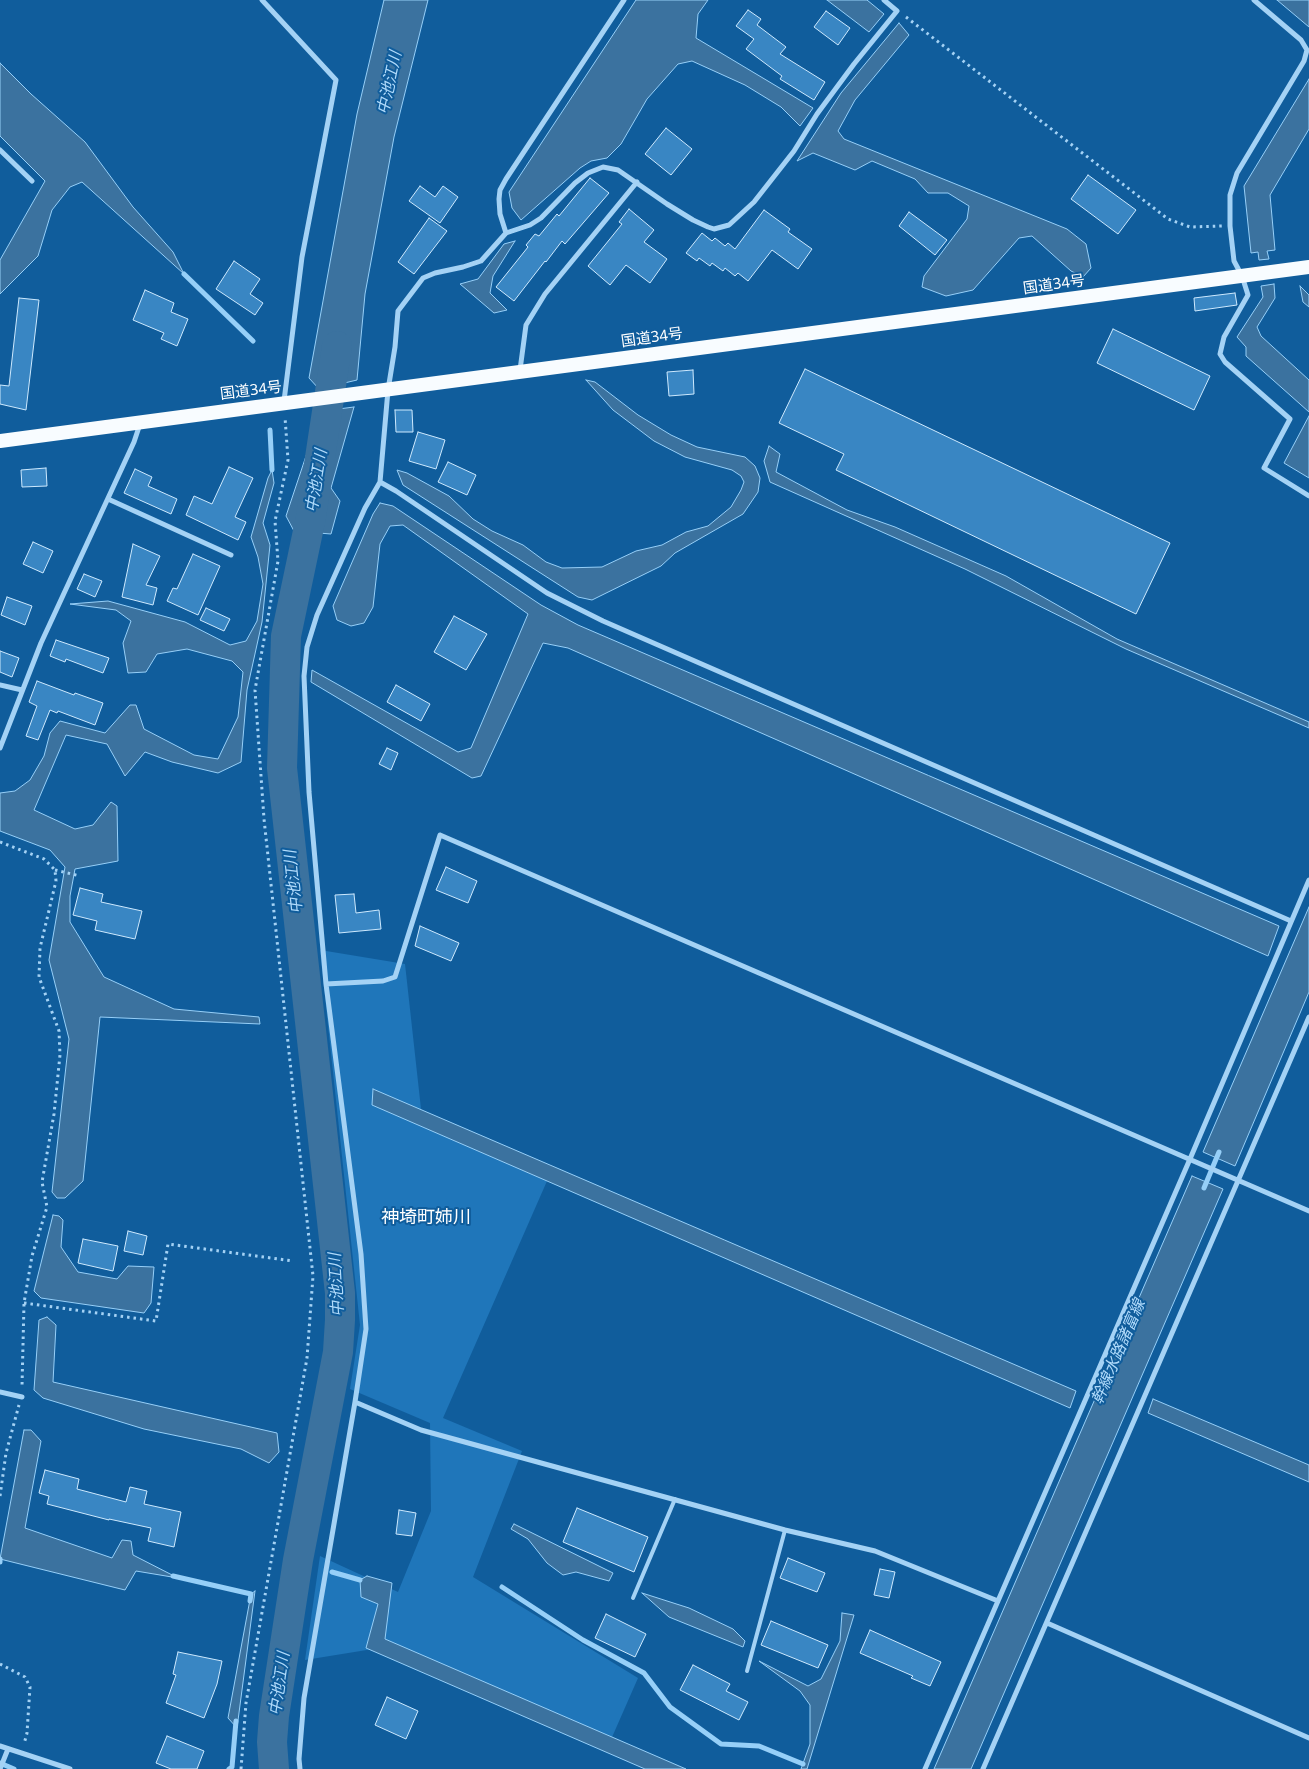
<!DOCTYPE html>
<html>
<head>
<meta charset="utf-8">
<style>
  body { margin:0 }
  canvas { display:block; background:#105d9c }
</style>
</head>
<body>
<canvas width="1309" height="1769"></canvas>
<script>
const context = document.querySelector('canvas').getContext('2d');
context.lineJoin = 'round';
function paint(path, color) {
  context.fillStyle = color;
  context.fill(path, 'evenodd');
}
function shape(rows) {
  const path = new Path2D();
  for (const r of rows) {
    path.moveTo(r[0], r[1]);
    for (let i = 2; i < r.length; i += 2) path.lineTo(r[i], r[i + 1]);
  }
  return path;
}
function trace(path, color, width, dash) {
  context.strokeStyle = color;
  context.lineWidth = width;
  context.lineCap = dash ? 'butt' : 'round';
  context.setLineDash(dash || []);
  context.stroke(path);
}
function drawText(font, color, halo, rows, align = 'center') {
  context.font = font + ' "Noto Sans","Noto Sans JP",sans-serif';
  context.lineWidth = 4;
  context.setLineDash([]);
  context.textBaseline = 'middle';
  context.strokeStyle = halo;
  context.fillStyle = color;
  for (const [text, x, y, turn = 0] of rows) {
    context.save();
    context.translate(x, y);
    context.rotate((+turn || 0) * Math.PI / 180);
    context.textAlign = isNaN(turn) ? turn : align;
    if (halo) context.strokeText(text, 0, 0);
    context.fillText(text, 0, 0);
    context.restore();
  }
}
paint(shape([
  [320,950,405,964,423,1127,547,1181,443,1418,522,1451,473,1577,638,1678,609,1744,379,1648,305,1660,320,1556,398,1592,431,1511,430,1423,350,1389,360,1325]
]), '#1f76ba');
const water = shape([
  [384,0,428,0,394,137,365,294,357,380,319,389,309,378,357,114,384,0],
  [636,0,708,0,698,14,696,38,813,108,800,126,781,107,745,85,692,61,678,64,647,99,621,144,607,158,591,161,580,168,521,220,512,208,509,192,636,0],
  [827,0,867,0,884,14,869,32,827,0],
  [1277,0,1309,0,1309,27,1277,0],
  [899,23,909,35,855,100,838,131,844,139,1067,229,1086,244,1091,268,1083,277,1071,271,1032,236,1019,238,973,290,946,296,922,287,924,276,967,219,969,206,948,193,928,193,915,179,872,161,855,170,813,153,797,161,841,93,899,23],
  [0,63,31,94,85,142,133,207,173,252,184,274,82,182,70,187,52,210,38,256,0,294,0,260,45,181,0,136,0,63],
  [1309,79,1309,129,1270,195,1275,250,1267,251,1269,259,1259,260,1258,252,1251,253,1244,186,1309,79],
  [515,241,493,276,490,293,507,310,494,313,460,284,478,279,504,244,515,241],
  [1274,284,1275,298,1257,327,1261,336,1309,380,1309,412,1246,356,1246,347,1237,337,1263,297,1261,286,1274,284],
  [1300,286,1309,295,1309,307,1303,302,1300,286],
  [586,380,595,382,638,415,671,435,697,447,745,457,755,466,760,478,758,492,743,514,675,553,661,566,592,600,578,597,403,485,397,470,407,473,449,496,473,519,492,531,523,545,546,562,562,568,602,567,636,551,662,545,686,532,708,526,731,507,741,490,744,482,741,476,732,470,685,457,654,441,613,410,586,380],
  [354,407,331,488,340,501,331,534,294,531,286,516,309,447,315,412,354,407],
  [1309,416,1309,478,1284,463,1309,416],
  [769,446,780,454,776,472,847,510,895,527,1006,576,1117,639,1309,722,1309,728,1126,649,965,569,770,482,764,461,769,446],
  [272,470,274,483,263,523,270,545,262,622,247,690,241,762,218,773,172,762,145,752,125,776,107,744,66,735,34,810,75,829,93,825,111,802,117,806,118,861,75,869,70,896,70,922,104,977,174,1009,259,1017,260,1024,100,1017,83,1181,65,1198,57,1198,52,1192,69,1039,49,960,65,867,50,850,0,831,0,793,15,791,30,780,44,756,50,733,60,721,105,733,130,705,136,705,144,729,194,755,218,759,238,717,243,672,232,661,187,649,157,654,146,672,128,673,123,643,131,621,116,610,70,604,108,601,185,622,230,645,246,641,257,621,263,584,258,557,251,537,268,478,272,470],
  [380,503,393,506,541,605,578,625,1279,926,1268,956,568,648,543,643,481,776,472,778,311,682,312,670,458,752,471,748,528,614,403,525,390,526,380,544,373,607,364,623,351,626,337,620,333,606,373,514,380,503],
  [1309,907,1309,992,1235,1166,1203,1152,1309,907],
  [373,1089,1076,1391,1070,1408,372,1105,373,1089],
  [1192,1176,1223,1189,971,1769,934,1769,1192,1176],
  [53,1215,59,1216,63,1220,61,1247,78,1272,117,1279,128,1266,154,1267,151,1303,144,1313,41,1298,34,1291,53,1215],
  [47,1317,56,1325,53,1382,277,1433,279,1452,269,1463,241,1449,144,1429,43,1398,34,1390,39,1320,47,1317],
  [1153,1399,1309,1465,1309,1482,1148,1413,1153,1399],
  [24,1430,31,1430,41,1441,25,1528,112,1558,122,1540,131,1541,133,1555,178,1578,136,1571,125,1590,0,1559,24,1430],
  [514,1524,613,1573,609,1581,576,1572,563,1575,547,1563,528,1539,511,1529,514,1524],
  [367,1576,392,1583,385,1639,686,1769,645,1769,366,1648,378,1604,361,1597,360,1580,367,1576],
  [255,1591,237,1728,228,1718,251,1594,255,1591],
  [642,1593,689,1608,733,1629,745,1641,743,1647,669,1617,642,1593],
  [842,1613,854,1615,807,1769,801,1769,810,1744,810,1705,800,1691,759,1661,808,1686,821,1679,840,1641,842,1613]
]);
paint(water, '#3b729f');
trace(water, '#96cff8', 1);
trace(shape([
  [184,274,253,341],
  [270,430,272,470],
  [1204,1188,1219,1152],
  [0,1562,0,1559],
  [332,1572,360,1580],
  [173,1576,251,1594,250,1601],
  [502,1587,583,1640,644,1673,670,1707,721,1744,759,1746,803,1764],
  [0,1763,14,1769],
  [229,1769,232,1767,236,1721]
]), '#96cff8', 5);
trace(shape([
  [274,1769,272,1742,274,1716,298,1560,338,1352,340,1320,340,1293,282,768,286,636,311,517,337,346]
]), '#3b729f', 30);
const building = shape([
  [748,10,761,19,757,25,786,47,780,54,825,82,814,100,780,79,782,76,746,49,754,39,736,26,748,10],
  [826,11,850,28,838,45,814,27,826,11],
  [666,128,692,149,671,175,645,154,666,128],
  [1088,175,1136,210,1118,234,1071,199,1088,175],
  [590,178,609,193,565,244,562,241,546,262,545,261,514,301,496,287,528,247,526,245,535,234,539,236,557,214,559,216,590,178],
  [420,186,435,197,443,186,458,197,440,223,409,201,420,186],
  [629,209,654,230,644,242,667,259,650,283,626,265,610,285,588,266,622,224,619,222,629,209],
  [764,210,790,229,788,232,812,249,798,269,772,250,748,281,738,273,735,276,725,268,723,271,712,263,710,266,699,258,697,261,686,253,702,233,712,241,715,238,725,246,728,243,735,249,764,210],
  [909,212,947,240,935,255,899,226,909,212],
  [429,218,447,231,414,274,398,262,429,218],
  [234,261,260,279,250,294,263,303,255,315,216,289,234,261],
  [145,290,174,303,171,312,188,319,177,346,161,339,164,333,133,320,145,290],
  [1235,293,1237,305,1195,311,1194,298,1235,293],
  [19,298,39,300,26,410,0,404,0,385,9,386,19,298],
  [1113,329,1210,376,1194,410,1097,363,1113,329],
  [805,369,1170,543,1136,614,836,470,844,454,779,423,805,369],
  [693,370,694,394,669,396,667,372,693,370],
  [395,410,412,410,413,432,396,432,395,410],
  [418,432,445,440,436,469,409,461,418,432],
  [448,462,476,475,467,495,438,482,448,462],
  [229,467,253,478,235,517,246,522,238,540,186,515,194,496,212,504,229,467],
  [46,468,47,486,22,487,21,470,46,468],
  [135,469,152,477,148,486,177,499,171,514,124,493,135,469],
  [33,542,53,551,43,573,23,564,33,542],
  [133,544,160,556,146,585,157,588,153,605,122,597,133,544],
  [193,554,220,566,198,615,167,601,173,588,177,589,193,554],
  [84,574,102,581,95,597,77,589,84,574],
  [7,597,32,606,25,625,1,615,7,597],
  [206,608,230,619,224,631,200,620,206,608],
  [454,616,487,634,466,670,434,652,454,616],
  [56,640,109,658,103,673,66,659,65,662,50,656,56,640],
  [0,651,19,658,12,677,0,672,0,651],
  [37,681,74,695,75,693,103,703,95,725,58,711,57,713,50,710,38,740,26,736,37,706,29,702,37,681],
  [396,685,430,704,421,721,387,702,396,685],
  [387,748,398,753,391,770,379,764,387,748],
  [446,867,477,881,468,903,436,890,446,867],
  [80,888,103,894,101,902,142,911,135,939,95,930,97,921,73,915,80,888],
  [354,894,356,913,379,910,381,929,339,933,335,895,354,894],
  [420,926,459,943,451,961,415,946,420,926],
  [128,1231,147,1236,143,1255,124,1251,128,1231],
  [83,1239,118,1246,113,1271,78,1263,83,1239],
  [45,1470,79,1479,77,1489,126,1502,130,1487,147,1491,144,1504,181,1512,174,1547,148,1541,151,1528,109,1519,109,1520,47,1504,49,1496,39,1493,45,1470],
  [577,1508,648,1537,634,1572,563,1542,577,1508],
  [399,1510,416,1513,412,1536,396,1534,399,1510],
  [788,1558,825,1573,817,1592,780,1578,788,1558],
  [880,1569,895,1572,889,1598,874,1595,880,1569],
  [606,1614,646,1634,635,1657,595,1638,606,1614],
  [771,1621,828,1645,818,1668,761,1645,771,1621],
  [870,1630,941,1662,930,1686,911,1678,913,1676,860,1653,870,1630],
  [178,1652,222,1661,217,1684,204,1718,166,1703,176,1675,173,1674,178,1652],
  [693,1665,730,1684,726,1691,748,1702,739,1720,680,1690,693,1665],
  [387,1697,418,1711,406,1739,375,1725,387,1697],
  [167,1736,204,1751,197,1769,171,1769,156,1763,167,1736]
]);
paint(building, '#3986c3');
trace(building, '#cde9fe', 1);
trace(shape([
  [906,17,1168,219,1190,227,1222,226],
  [0,842,44,859,55,870,56,881,40,948,39,977,59,1031,60,1055,54,1114,42,1182,47,1207,32,1256,24,1303,22,1386],
  [55,870,80,876],
  [24,1303,156,1321,168,1244,293,1261],
  [0,1496,6,1453,19,1405],
  [0,1664,25,1677,30,1687,27,1733,24,1744],
  [241,1769,246,1703,307,1358,313,1276,264,819,255,690,278,561,275,521,288,460,285,417]
]), '#a4d2f5', 3, [2.5, 4]);
trace(shape([
  [633,1598,675,1499],
  [747,1671,785,1530]
]), '#a4d2f5', 4);
trace(shape([
  [262,0,336,80,302,257,284,401],
  [624,0,506,179,500,190,499,199,500,214,506,233,530,225,541,218,575,183,588,173,603,167,618,170,667,204,693,220,708,227,714,229,729,225,754,202,794,151,817,114,854,64,897,11,884,0],
  [1254,0,1301,40,1307,50,1304,61,1237,173,1230,195,1230,226,1234,261,1242,276,1248,295,1224,337,1220,354,1225,362,1290,419,1264,468,1309,496],
  [0,150,32,181],
  [520,370,526,325,545,294,637,182],
  [380,482,396,491,547,593,603,621,1291,921],
  [108,499,231,555],
  [0,685,22,690],
  [0,748,41,643,134,442,140,424],
  [326,984,383,981,395,977,440,835,1309,1211],
  [0,1392,22,1397],
  [355,1402,421,1430,785,1530,875,1551,998,1601],
  [1047,1623,1309,1738],
  [0,1746,70,1769],
  [0,1769,8,1749],
  [300,1769,299,1759,304,1698,355,1402,366,1329,361,1254,326,984,309,792,304,676,307,647,317,615,365,508,380,482,388,390,395,347,398,311,423,278,435,273,463,267,481,261,506,233],
  [925,1769,1190,1159,1309,880],
  [983,1769,1309,1017]
]), '#a4d2f5', 5);
trace(shape([
  [0,441,1309,267]
]), '#f8fcff', 14);
drawText('15px', '#fff', '#105d9c', [
  ["国道34号",1054,285,-8],
  ["国道34号",652,338,-8],
  ["国道34号",251,391,-7]
]);
drawText('italic 16px', '#b1dbfb', '#105d9c', [
  ["中池江川",390,83,-78],
  ["中池江川",317,481,-81],
  ["中池江川",294,882,-96],
  ["中池江川",337,1285,-93],
  ["幹線水路諸富線",1119,1352,-67],
  ["中池江川",280,1684,-82]
]);
drawText('18px', '#fff', '#105d9c', [
  ["神埼町姉川",426,1218]
]);
</script>
</body>
</html>
